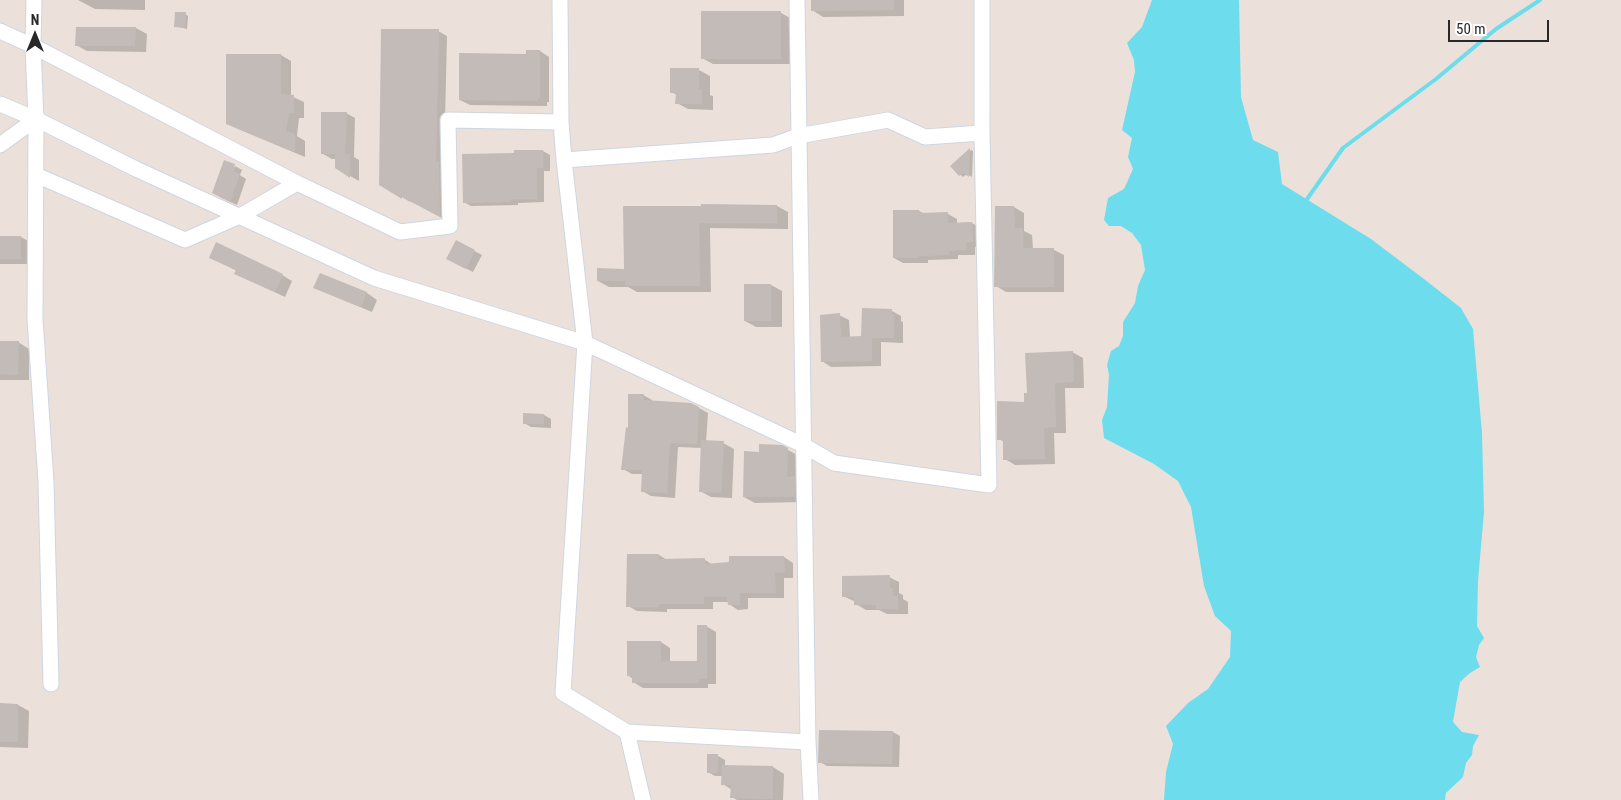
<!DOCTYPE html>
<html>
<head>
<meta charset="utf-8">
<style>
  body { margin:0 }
  #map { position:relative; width:1621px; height:800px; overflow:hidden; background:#ebe1da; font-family:"Roboto Condensed",sans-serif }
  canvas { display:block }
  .north { position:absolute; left:10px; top:10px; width:50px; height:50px; -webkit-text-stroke:4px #fff; paint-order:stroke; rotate:0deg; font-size:14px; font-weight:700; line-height:20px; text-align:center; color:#282828 }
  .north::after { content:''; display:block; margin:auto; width:18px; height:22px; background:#282828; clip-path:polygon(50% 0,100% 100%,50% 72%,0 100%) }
  .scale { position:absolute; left:1448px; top:20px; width:101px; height:22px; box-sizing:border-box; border:2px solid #282828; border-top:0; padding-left:6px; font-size:15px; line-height:18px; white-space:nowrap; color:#282828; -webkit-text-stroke:4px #fff; paint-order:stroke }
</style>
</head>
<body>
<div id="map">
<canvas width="1621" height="800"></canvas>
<div class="north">N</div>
<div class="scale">50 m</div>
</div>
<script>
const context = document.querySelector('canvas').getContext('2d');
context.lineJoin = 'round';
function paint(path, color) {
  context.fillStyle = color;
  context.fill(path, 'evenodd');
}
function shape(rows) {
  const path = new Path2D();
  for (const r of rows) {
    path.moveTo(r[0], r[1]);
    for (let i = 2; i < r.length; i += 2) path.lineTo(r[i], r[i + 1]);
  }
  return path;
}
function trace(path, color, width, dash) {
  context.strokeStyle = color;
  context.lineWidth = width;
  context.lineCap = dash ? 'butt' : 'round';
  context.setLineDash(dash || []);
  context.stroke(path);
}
paint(shape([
  [1152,0,1239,0,1241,97,1253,140,1278,152,1282,184,1371,239,1424,279,1461,308,1473,329,1482,433,1484,512,1478,581,1477,626,1484,638,1479,645,1476,657,1480,667,1470,673,1460,682,1453,722,1462,732,1479,735,1473,746,1472,755,1466,763,1463,777,1446,793,1445,800,1164,800,1166,772,1173,744,1166,726,1188,703,1208,689,1230,657,1231,631,1215,616,1204,586,1191,507,1178,481,1154,464,1104,438,1102,420,1107,407,1109,375,1107,365,1111,351,1119,346,1123,336,1123,322,1135,303,1138,286,1145,270,1141,245,1132,233,1121,226,1109,226,1104,220,1108,198,1124,189,1133,169,1128,157,1132,138,1122,130,1135,72,1134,60,1127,43,1142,27]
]), '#6ddced');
paint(shape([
  [78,0,145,0,145,10,95,9],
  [812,0,904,0,904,16,823,17,812,10],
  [781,13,792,19,791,64,713,64,702,58],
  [185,14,188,16,187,29,175,26],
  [136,28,147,34,146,52,87,51,76,45],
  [438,31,447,36,444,165,448,221,410,201,410,202,381,184],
  [540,51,549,57,549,102,547,102,547,106,470,105,460,100,527,55],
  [281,55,291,61,291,96,304,102,304,118,299,118,297,136,305,141,305,157,238,129,227,123],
  [699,70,710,76,710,95,713,96,713,110,688,109,677,103,677,95,671,92],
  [346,113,355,118,354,157,359,160,359,181,336,168,336,159,332,159,323,154],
  [970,150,973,151,972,177,967,174,963,177,952,167],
  [543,151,550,155,550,171,544,171,544,202,518,203,518,205,471,206,464,202,515,154],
  [235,166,242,170,240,175,246,179,237,205,220,197],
  [777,206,788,212,788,229,710,228,711,292,637,292,628,287,609,287,598,281,625,270,624,207],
  [996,207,1014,207,1024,213,1024,231,1032,235,1033,249,1054,250,1064,255,1064,292,1006,292,996,286],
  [894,211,919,211,925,214,948,214,957,219,957,224,972,223,981,228,982,247,975,247,975,255,958,255,958,259,928,260,928,263,903,263,894,258],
  [0,237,21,237,32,243,32,264,0,264],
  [457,242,482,255,473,272,455,263],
  [211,258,282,275,292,281,285,297,246,279,237,271],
  [320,274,367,293,377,300,372,312,326,293,315,287],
  [771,285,782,291,782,327,756,327,745,321],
  [863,310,892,311,901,316,901,321,903,322,903,343,881,342,881,366,831,367,822,361,839,315,849,320,850,338,862,337],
  [0,342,18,342,29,349,29,380,0,380],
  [1072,352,1083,358,1084,388,1065,388,1066,433,1054,433,1055,464,1015,465,1005,459,1004,442,999,439,1025,403,1028,394],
  [643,395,652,400,652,402,699,408,708,413,706,442,723,443,734,449,732,498,711,497,700,491,702,448,678,447,675,498,651,496,642,491,643,474,632,474,623,469,629,429],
  [544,415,551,419,551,428,531,427,524,423],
  [788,450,799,456,806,502,755,503,744,497,760,453],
  [659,555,667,560,705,560,713,565,784,557,793,563,793,578,784,578,784,598,748,598,748,609,738,610,729,604,729,602,713,602,713,609,667,609,667,612,637,611,628,606],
  [889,577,899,582,899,593,903,595,903,599,908,602,908,614,887,614,879,610,866,610,856,604,856,602,843,596],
  [706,626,716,632,716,684,708,684,708,688,643,688,633,682,633,679,629,676,661,642,670,648,670,662,698,662],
  [0,705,18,705,29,711,28,748,0,747],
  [820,731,893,732,900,736,899,767,827,766,820,762],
  [708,756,718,756,725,760,725,766,773,767,784,774,783,800,737,800,732,797,732,790,723,784,723,776,715,776,708,772]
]), '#0003');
trace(shape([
  [1305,202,1343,148,1436,79,1496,29,1540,0]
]), '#6ddced', 4);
paint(shape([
  [811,0,894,0,894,10,811,11],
  [701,11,781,11,781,59,701,59],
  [175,12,186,12,185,28,174,27],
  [76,27,136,27,135,46,75,46],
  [381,29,439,29,436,161,439,161,440,217,402,197,402,199,379,185],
  [526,50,540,50,540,98,538,98,538,101,459,100,459,53,526,54],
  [226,54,281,54,281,94,294,95,294,113,289,113,286,131,295,134,295,152,226,124],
  [670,68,699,68,699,89,702,89,702,104,675,104,676,93,670,93],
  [321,112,347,112,345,154,350,154,350,178,335,168,335,154,321,154],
  [970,148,969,177,963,173,959,176,950,166],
  [514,150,543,150,543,168,537,168,537,199,511,199,511,202,463,203,462,154,514,153],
  [224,160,235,164,233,171,240,174,230,202,212,193],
  [701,204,777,205,777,223,699,223,700,286,625,286,625,281,597,281,597,268,624,269,623,206,701,206],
  [995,206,1014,206,1015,228,1023,228,1023,248,1054,248,1054,287,994,287],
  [893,210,919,210,919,213,948,212,948,223,972,222,973,242,966,242,967,250,949,251,949,255,919,256,919,258,893,258],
  [0,236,21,236,21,259,0,259],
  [456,240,475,250,466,269,446,259],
  [216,242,283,274,275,292,234,274,236,270,209,258],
  [320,273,367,292,361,307,313,288],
  [744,284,771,284,771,321,744,321],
  [862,308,892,309,892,315,894,315,894,338,872,338,872,361,821,362,820,315,840,313,841,337,861,336],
  [0,341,19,341,18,375,0,374],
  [1073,351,1074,382,1055,383,1056,427,1044,428,1045,459,1003,460,1003,440,997,440,997,401,1024,402,1024,393,1027,393,1025,353],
  [628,394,644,394,644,400,691,403,699,407,697,444,670,443,667,493,641,492,642,470,621,470,626,427,628,428],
  [523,413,544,414,544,424,523,424],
  [701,440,724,441,721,493,699,492],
  [759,444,782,445,788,448,787,477,795,476,795,497,743,497,744,451,759,452],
  [627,554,659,554,659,559,705,558,705,564,729,562,729,556,784,556,785,573,775,573,776,593,740,593,740,605,728,605,727,597,704,597,704,604,659,604,659,607,626,607],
  [890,575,890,588,893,588,893,596,898,595,898,609,876,609,876,605,854,605,854,597,842,597,842,576],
  [697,625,707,625,707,679,699,679,699,683,632,683,632,676,627,676,627,641,661,641,661,661,697,661],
  [0,703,18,704,18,742,0,742],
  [819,730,893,731,892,764,818,763],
  [707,754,718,754,718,773,707,773],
  [722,765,773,766,773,799,730,798,731,785,721,785]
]), '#c3bbb7');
const minor = shape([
  [34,0,33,46,36,119,35,319,46,482,51,684],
  [560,0,561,122,564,160,585,343,563,693,627,732,643,800],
  [797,0,808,742,811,800],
  [0,31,33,46,297,183,400,232,450,226,448,120,561,122],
  [0,104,36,119,136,169,374,278,585,343,803,445,834,463,989,485,982,133,982,0],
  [0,145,36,119],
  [564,160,773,145,798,136,888,120,925,137,982,133],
  [36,175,185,240,240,216,297,183],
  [627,732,808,742]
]);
trace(minor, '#cfd5e1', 17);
trace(minor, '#fff', 15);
</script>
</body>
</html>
